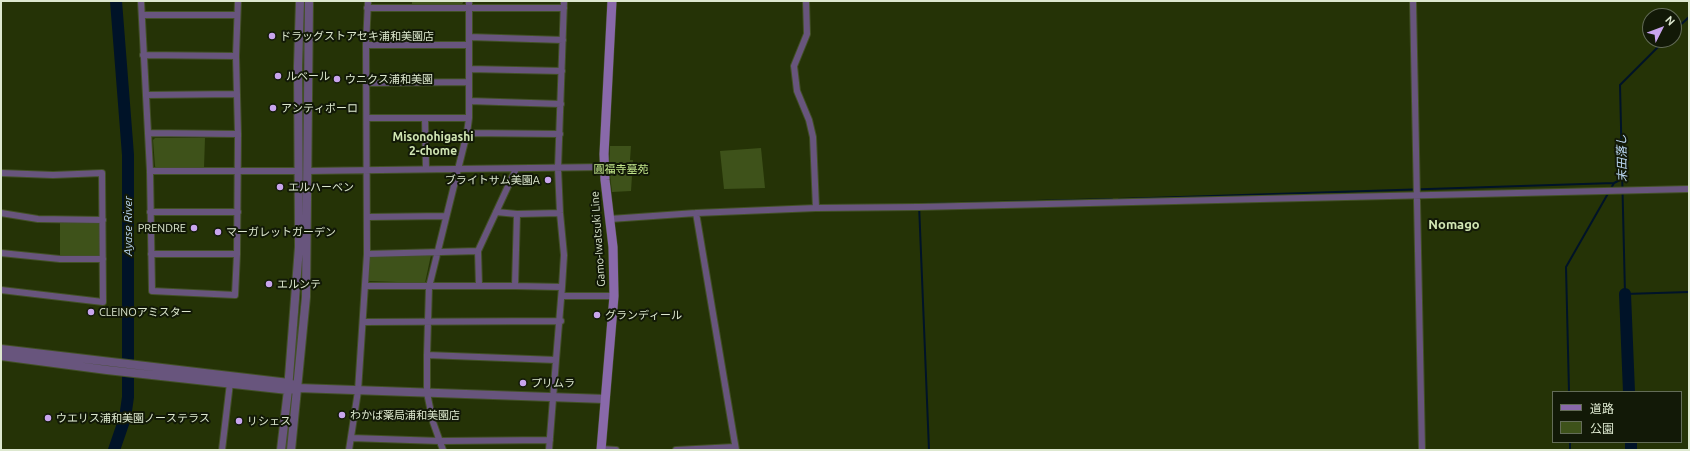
<!DOCTYPE html>
<html>
<head>
<meta charset="utf-8">
<style>
  body { margin:0 }
  #map { position:relative; width:1690px; height:451px; overflow:hidden; background:#253306; font-family:Ubuntu,"Noto Sans JP",sans-serif }
  canvas { display:block }
  .frame { position:absolute; inset:0; border:2px solid #dde8cf; pointer-events:none }
  .legend { position:absolute; left:1552px; top:391px; width:130px; height:52px; box-sizing:border-box; background:#121907; border:1px solid #636c57; margin:0; padding:5px 7px; list-style:none; font-size:12px; color:#dde8cf }
  .legend li { display:flex; align-items:center; gap:8px; height:20px }
  .legend b { width:20px; border:1px solid #636c57 }
  .north { position:absolute; left:1642px; top:8px; width:40px; height:40px; box-sizing:border-box; background:#121907; border:1px solid #636c57; border-radius:50%; rotate:48deg; font-size:11px; font-weight:700; line-height:16px; text-align:center; color:#dde8cf }
  .north::after { content:''; display:block; margin:auto; width:14px; height:18px; background:#c9a5ee; clip-path:polygon(50% 0,100% 100%,50% 72%,0 100%) }
</style>
</head>
<body>
<div id="map">
<canvas width="1690" height="451"></canvas>
<div class="frame"></div>
<ul class="legend">
<li><b style="height:5px;background:#8969aa"></b>道路</li>
<li><b style="height:11px;background:#3e521a"></b>公園</li>
</ul>
<div class="north">N</div>
</div>
<script>
const context = document.querySelector('canvas').getContext('2d');
context.lineJoin = 'round';
function paint(path, color) {
  context.fillStyle = color;
  context.fill(path, 'evenodd');
}
function shape(rows) {
  const path = new Path2D();
  for (const r of rows) {
    path.moveTo(r[0], r[1]);
    for (let i = 2; i < r.length; i += 2) path.lineTo(r[i], r[i + 1]);
  }
  return path;
}
function trace(path, color, width, dash) {
  context.strokeStyle = color;
  context.lineWidth = width;
  context.lineCap = dash ? 'butt' : 'round';
  context.setLineDash(dash || []);
  context.stroke(path);
}
function drawText(font, color, halo, rows, align = 'center') {
  context.font = font + ' Ubuntu,"Noto Sans JP",sans-serif';
  context.lineWidth = 4;
  context.setLineDash([]);
  context.textBaseline = 'middle';
  context.strokeStyle = halo;
  context.fillStyle = color;
  for (const [text, x, y, turn = 0] of rows) {
    context.save();
    context.translate(x, y);
    context.rotate((+turn || 0) * Math.PI / 180);
    context.textAlign = isNaN(turn) ? turn : align;
    if (halo) context.strokeText(text, 0, 0);
    context.fillText(text, 0, 0);
    context.restore();
  }
}
paint(shape([
  [412,1,463,1,463,3,461,5,412,5],
  [155,138,205,138,204,168,156,169,155,166,153,140],
  [610,146,631,146,630,160,633,160,631,191,612,192,609,167],
  [761,148,765,188,724,189,720,151],
  [60,223,99,223,101,225,101,253,99,256,60,256],
  [431,255,425,283,368,281,370,257]
]), '#3e521a');
trace(shape([
  [1674,31,1689,17],
  [1665,40,1620,85,1625,294,1689,292],
  [1119,199,1614,183,1622,179],
  [1569,392,1566,267,1614,183],
  [1570,442,1570,450],
  [929,450,919,204,1112,199]
]), '#001328', 2);
trace(shape([
  [1625,294,1629,392],
  [1631,442,1631,450],
  [114,450,125,418,128,397,128,155,116,1]
]), '#001328', 12);
const minor = shape([
  [141,1,150,171,152,291,235,295,237,254,238,134,236,56,238,1],
  [806,1,807,34,794,66,797,91,809,120,813,137,816,208],
  [1413,1,1422,450],
  [367,8,564,8],
  [142,15,237,15],
  [469,37,563,40],
  [366,45,469,45],
  [143,55,236,56],
  [469,69,562,71],
  [367,83,469,82],
  [146,95,237,94],
  [469,101,561,104],
  [367,118,469,118],
  [425,119,426,169],
  [148,133,238,134],
  [467,133,560,134],
  [150,171,299,171],
  [307,171,604,167],
  [1,173,53,175,102,173,103,302,1,290],
  [150,212,238,212],
  [1,213,38,219,103,220],
  [696,213,736,450],
  [517,214,560,213],
  [368,217,446,216],
  [610,219,696,213,816,208,918,207,1689,189],
  [478,251,516,169],
  [1,253,60,259,103,259],
  [151,254,237,254],
  [367,254,478,251,479,286,515,286,517,214,496,212],
  [365,286,479,286],
  [562,287,564,255,560,213,558,168,564,1],
  [562,296,614,296],
  [364,322,561,321],
  [427,355,429,287,467,133,469,118,469,1],
  [351,438,440,441,550,440],
  [601,449,616,450],
  [222,450,230,383],
  [349,450,358,391,367,254,366,45,368,1],
  [443,450,433,422,427,393,427,355,556,360,562,287,515,286],
  [549,450,556,360],
  [676,450,735,447]
]);
const tertiary = shape([
  [1,349,289,383,294,385],
  [1,356,107,370,288,390,298,388,605,399],
  [281,450,288,390,299,247,298,66,300,1],
  [291,450,306,297,309,1]
]);
const secondary = shape([
  [601,450,614,296,613,247,605,180,604,154,612,1]
]);
trace(minor, '#425026', 8);
trace(tertiary, '#425026', 10);
trace(secondary, '#425026', 10);
trace(minor, '#68557d', 6);
trace(tertiary, '#68557d', 8);
trace(secondary, '#8969aa', 9);
for (const [x, y, r, color] of [
  [272,36,4,"#c9a5ee"],
  [278,76,4,"#c9a5ee"],
  [337,79,4,"#c9a5ee"],
  [273,108,4,"#c9a5ee"],
  [548,180,4,"#c9a5ee"],
  [280,187,4,"#c9a5ee"],
  [194,228,4,"#c9a5ee"],
  [218,232,4,"#c9a5ee"],
  [269,284,4,"#c9a5ee"],
  [91,312,4,"#c9a5ee"],
  [597,315,4,"#c9a5ee"],
  [523,383,4,"#c9a5ee"],
  [342,415,4,"#c9a5ee"],
  [48,418,4,"#c9a5ee"],
  [239,421,4,"#c9a5ee"]
]) {
  const dot = new Path2D();
  dot.arc(x, y, r, 0, 2 * Math.PI);
  context.fillStyle = color;
  context.fill(dot);
  trace(dot, '#121907', 1.5);
}
drawText('11px', '#dde8cf', '#121907', [
  ["ドラッグストアセキ浦和美園店",280,36],
  ["ルベール",286,76],
  ["ウニクス浦和美園",345,79],
  ["アンティポーロ",281,108],
  ["ブライトサム美園A",540,180,"right"],
  ["エルハーベン",288,187],
  ["PRENDRE",186,228,"right"],
  ["マーガレットガーデン",226,232],
  ["エルンテ",277,284],
  ["CLEINOアミスター",99,312],
  ["グランディール",605,315],
  ["プリムラ",531,383],
  ["わかば薬局浦和美園店",350,415],
  ["ウエリス浦和美園ノーステラス",56,418],
  ["リシェス",247,421]
], 'left');
drawText('11px', '#c0e48a', '#121907', [
  ["圓福寺墓苑",621,169]
]);
drawText('11px', '#dde8cf', '#121907', [
  ["Gamo-Iwatsuki Line",598,239,-94]
]);
drawText('bold 12px', '#d1e6b4', '#121907', [
  ["Misonohigashi",433,137],
  ["2-chome",433,151]
]);
drawText('italic 12px', '#bcd9f4', '#121907', [
  ["末田落し",1622,158,-91],
  ["Ayase River",128,226,-90]
]);
drawText('bold 13px', '#d1e6b4', '#121907', [
  ["Nomago",1454,225]
]);
</script>
</body>
</html>
